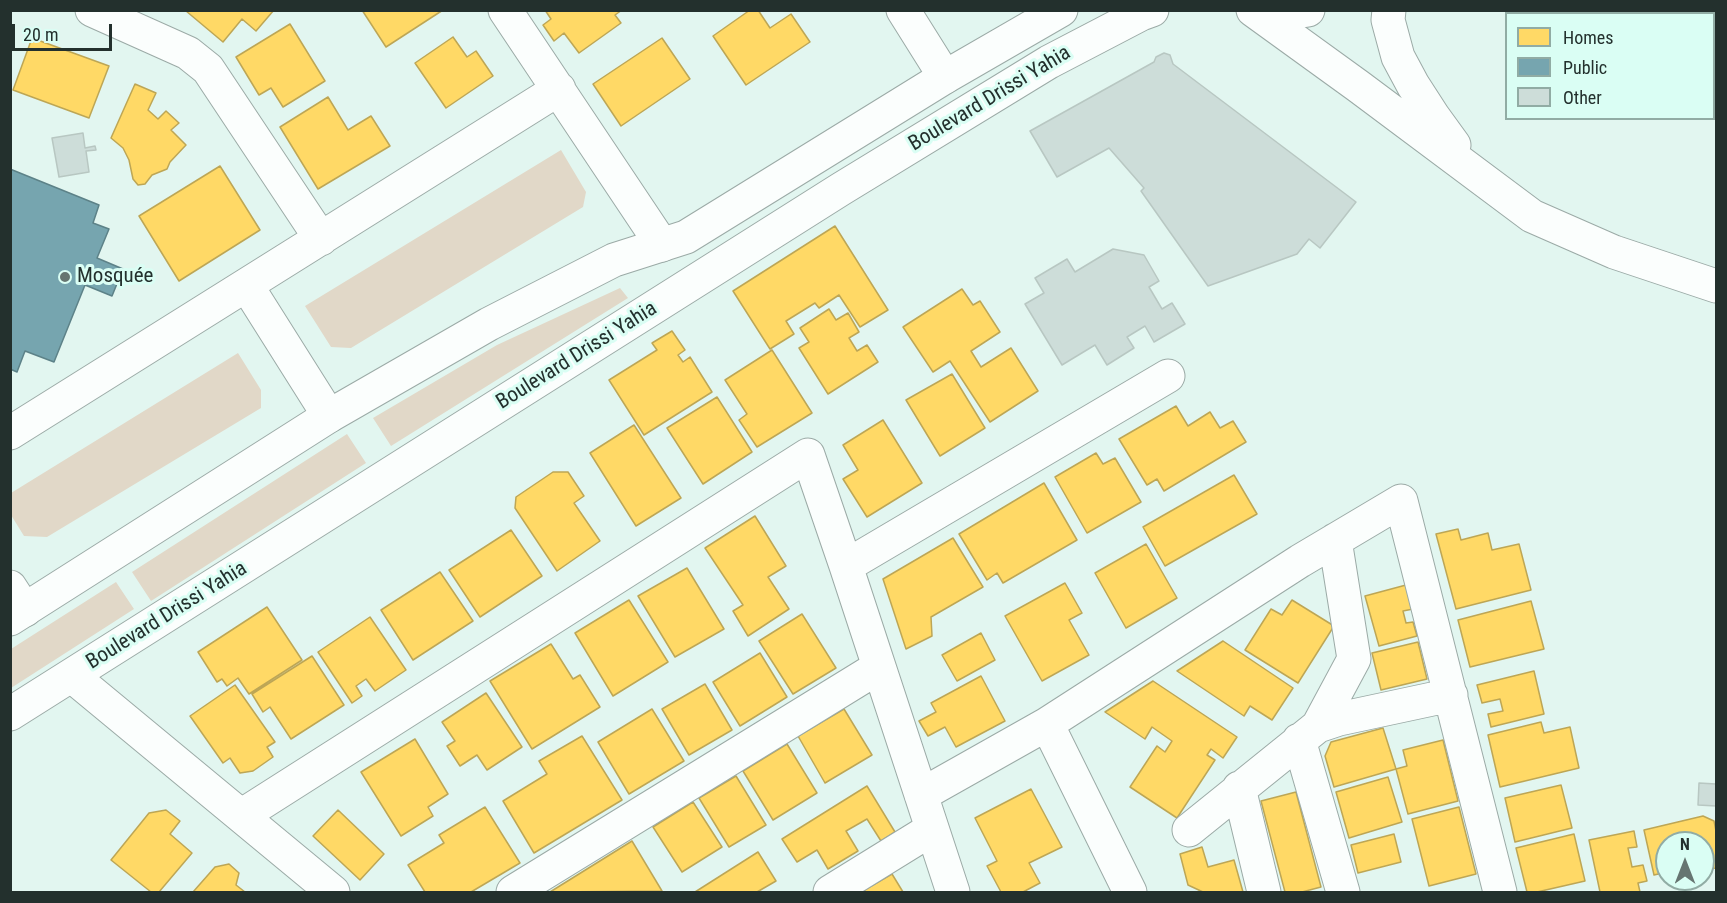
<!DOCTYPE html>
<html>
<head>
<meta charset="utf-8">
<style>
  body { margin:0 }
  #map { position:relative; width:1727px; height:903px; overflow:hidden; background:#e2f6f0; font-family:"Roboto Condensed",sans-serif }
  canvas { display:block }
  .frame { position:absolute; inset:0; border:12px solid #23302d; pointer-events:none }
  .legend { position:absolute; left:1505px; top:12px; width:210px; height:108px; box-sizing:border-box; background:#dafef4; border:2px solid #91aca4; margin:0; padding:8px 10px; list-style:none; font-size:18px; color:#23302d }
  .legend li { display:flex; align-items:center; gap:12px; height:30px }
  .legend b { width:30px; border:2px solid #91aca4 }
  .north { position:absolute; left:1655px; top:831px; width:60px; height:60px; box-sizing:border-box; background:#dafef4; border:2px solid #91aca4; border-radius:50%; rotate:0deg; font-size:16px; font-weight:700; line-height:24px; text-align:center; color:#23302d }
  .north::after { content:''; display:block; margin:auto; width:21px; height:27px; background:#667571; clip-path:polygon(50% 0,100% 100%,50% 72%,0 100%) }
  .scale { position:absolute; left:12px; top:24px; width:100px; height:27px; box-sizing:border-box; border:3px solid #23302d; border-top:0; padding-left:8px; font-size:18px; line-height:21px; white-space:nowrap; color:#23302d; -webkit-text-stroke:4px #dafef4; paint-order:stroke }
</style>
</head>
<body>
<div id="map">
<canvas width="1727" height="903"></canvas>
<div class="frame"></div>
<ul class="legend">
<li><b style="height:16px;background:#ffd966"></b>Homes</li>
<li><b style="height:16px;background:#76a5af"></b>Public</li>
<li><b style="height:16px;background:#cdddd9"></b>Other</li>
</ul>
<div class="north">N</div>
<div class="scale">20 m</div>
</div>
<script>
const context = document.querySelector('canvas').getContext('2d');
context.lineJoin = 'round';
function paint(path, color) {
  context.fillStyle = color;
  context.fill(path, 'evenodd');
}
function shape(rows) {
  const path = new Path2D();
  for (const r of rows) {
    path.moveTo(r[0], r[1]);
    for (let i = 2; i < r.length; i += 2) path.lineTo(r[i], r[i + 1]);
  }
  return path;
}
function trace(path, color, width, dash) {
  context.strokeStyle = color;
  context.lineWidth = width;
  context.lineCap = dash ? 'butt' : 'round';
  context.setLineDash(dash || []);
  context.stroke(path);
}
function drawText(font, color, halo, rows, align = 'center') {
  context.font = font + ' "Roboto Condensed",sans-serif';
  context.lineWidth = 6;
  context.setLineDash([]);
  context.textBaseline = 'middle';
  context.strokeStyle = halo;
  context.fillStyle = color;
  for (const [text, x, y, turn = 0] of rows) {
    context.save();
    context.translate(x, y);
    context.rotate((+turn || 0) * Math.PI / 180);
    context.textAlign = isNaN(turn) ? turn : align;
    if (halo) context.strokeText(text, 0, 0);
    context.fillText(text, 0, 0);
    context.restore();
  }
}
paint(shape([
  [561,150,586,192,583,207,351,348,331,347,305,306],
  [620,288,628,298,391,446,373,418,497,345],
  [238,353,261,390,261,408,47,537,24,536,11,515,11,493],
  [347,434,366,463,151,601,132,572],
  [116,582,134,609,11,688,11,649]
]), '#e1d8c8');
const homes = shape([
  [274,10,256,31,242,19,223,42,186,11,274,10],
  [362,10,443,10,386,47,362,10],
  [545,10,622,10,615,15,621,23,579,53,564,33,554,41,543,25,551,19,545,10],
  [750,10,758,10,770,28,791,14,810,42,746,85,713,36,750,10],
  [290,24,325,81,283,107,271,88,259,95,236,57,290,24],
  [453,37,467,57,476,51,493,76,446,108,415,63,453,37],
  [32,38,109,66,89,118,13,90,32,38],
  [662,38,690,79,621,126,593,84,662,38],
  [135,84,156,93,148,110,158,119,166,111,179,123,171,130,186,145,170,162,167,169,152,175,145,184,138,185,133,179,129,160,123,148,111,138,135,84],
  [328,97,348,130,371,116,390,146,318,189,280,127,328,97],
  [220,166,260,230,179,281,139,216,220,166],
  [835,226,888,310,860,327,839,295,819,308,815,303,786,321,794,334,770,349,733,291,835,226],
  [962,289,973,305,980,301,1000,332,971,351,981,367,1011,348,1038,391,990,422,950,361,933,372,903,327,962,289],
  [829,309,836,320,848,313,859,332,849,338,857,351,867,345,878,362,828,394,799,348,809,342,800,328,829,309],
  [672,331,685,350,678,355,683,362,690,357,712,392,644,435,609,380,657,350,652,343,672,331],
  [772,350,812,413,757,447,739,420,747,414,725,380,772,350],
  [952,374,985,428,940,456,906,400,952,374],
  [717,397,752,452,703,484,667,428,717,397],
  [1176,406,1188,426,1210,412,1220,428,1233,421,1246,442,1164,491,1157,479,1147,485,1119,439,1176,406],
  [883,420,922,483,867,517,843,479,858,470,843,445,883,420],
  [634,425,681,498,636,526,590,453,634,425],
  [1096,453,1103,464,1115,458,1141,502,1087,533,1055,477,1096,453],
  [553,472,568,472,584,496,574,503,600,541,557,571,515,508,516,497,553,472],
  [1234,475,1257,514,1165,566,1143,527,1234,475],
  [1044,483,1077,540,1003,583,997,573,987,580,959,534,1044,483],
  [755,516,786,566,768,577,789,609,748,636,733,611,743,605,705,548,755,516],
  [1458,529,1461,540,1488,533,1492,550,1519,544,1531,590,1456,609,1436,534,1458,529],
  [511,530,542,576,480,617,449,570,511,530],
  [953,538,983,587,931,617,932,636,906,649,883,579,953,538],
  [1146,544,1177,598,1126,628,1095,573,1146,544],
  [687,568,724,629,675,657,638,596,687,568],
  [440,572,473,621,413,660,381,610,440,572],
  [1065,583,1082,613,1069,620,1089,655,1042,681,1005,616,1065,583],
  [1406,585,1413,609,1403,611,1406,623,1413,622,1417,636,1379,646,1365,596,1406,585],
  [629,600,668,662,613,696,575,633,629,600],
  [1292,600,1334,626,1298,683,1245,650,1271,609,1282,615,1292,600],
  [1531,601,1544,649,1470,667,1458,620,1531,601],
  [267,607,302,660,249,694,238,678,227,686,222,679,217,682,198,652,267,607],
  [802,614,836,668,793,694,759,641,802,614],
  [370,617,406,670,375,691,366,679,356,686,362,696,352,703,318,652,370,617],
  [981,633,995,660,957,681,942,655,981,633],
  [1223,641,1293,688,1272,720,1250,706,1244,716,1177,671,1223,641],
  [1418,642,1427,679,1381,690,1372,653,1418,642],
  [551,644,573,679,580,675,600,707,532,749,490,681,551,644],
  [760,653,787,697,740,726,713,682,760,653],
  [312,656,344,705,291,739,270,707,263,712,252,694,312,656],
  [1534,671,1544,714,1491,727,1488,714,1503,711,1500,699,1482,703,1477,685,1534,671],
  [981,676,1005,721,956,747,945,727,928,736,919,721,936,712,931,703,981,676],
  [1153,681,1237,737,1223,758,1211,749,1207,755,1215,760,1177,818,1130,787,1157,746,1165,752,1172,741,1152,727,1145,739,1105,712,1153,681],
  [705,684,732,730,689,755,662,709,705,684],
  [235,685,275,742,267,747,273,757,253,771,240,773,230,758,223,763,190,716,235,685],
  [486,693,522,747,487,770,477,755,460,766,447,746,455,741,442,722,486,693],
  [652,709,684,761,629,794,598,742,652,709],
  [844,709,872,755,825,783,798,736,844,709],
  [1541,722,1544,733,1570,727,1579,768,1500,787,1488,735,1541,722],
  [1383,728,1396,769,1334,787,1325,756,1331,742,1383,728],
  [582,736,622,800,534,853,503,801,547,774,539,761,582,736],
  [415,739,448,794,428,807,433,816,401,836,361,772,415,739],
  [1443,740,1458,801,1408,814,1396,769,1407,766,1403,750,1443,740],
  [787,744,817,793,773,820,743,771,787,744],
  [736,776,766,825,729,847,699,798,736,776],
  [1388,777,1402,822,1349,838,1336,792,1388,777],
  [1561,785,1572,828,1515,842,1505,798,1561,785],
  [867,786,895,832,881,841,867,819,846,831,858,851,828,869,817,850,797,862,782,839,867,786],
  [1031,789,1062,847,1029,863,1040,883,1023,892,1001,892,987,866,997,861,975,818,1031,789],
  [1296,792,1321,887,1302,892,1285,892,1261,801,1296,792],
  [693,802,722,847,682,872,653,827,693,802],
  [485,807,520,863,471,892,425,892,408,865,444,843,439,835,485,807],
  [1459,807,1476,874,1429,886,1412,819,1459,807],
  [166,810,180,821,170,834,192,853,159,892,151,892,111,860,149,813,166,810],
  [338,810,384,854,360,880,313,836,338,810],
  [1703,816,1714,821,1716,831,1716,868,1708,869,1706,863,1703,864,1703,843,1667,843,1667,872,1654,875,1644,830,1703,816],
  [1634,831,1637,847,1628,848,1632,867,1643,865,1647,881,1638,883,1640,892,1600,892,1589,840,1634,831],
  [1394,834,1401,862,1358,873,1351,845,1394,834],
  [1574,834,1585,881,1537,892,1527,892,1516,848,1574,834],
  [632,841,662,891,550,892,632,841],
  [1202,847,1208,867,1234,860,1243,892,1203,892,1188,885,1180,854,1202,847],
  [758,852,776,881,757,892,695,892,758,852],
  [229,864,239,873,236,885,245,892,193,892,215,867,229,864],
  [892,874,903,892,861,892,892,874]
]);
paint(homes, '#ffd966');
trace(homes, '#bda655', 1.5);
const public = shape([
  [10,169,99,205,93,223,109,229,97,258,123,269,112,296,85,285,54,362,25,351,17,372,10,369,10,169]
]);
paint(public, '#76a5af');
trace(public, '#5d8288', 1.5);
const building = shape([
  [1164,53,1170,55,1173,64,1356,202,1320,248,1309,239,1297,254,1208,286,1141,191,1144,188,1109,148,1057,177,1030,131,1154,62,1156,57,1164,53],
  [83,133,85,148,95,146,96,150,86,151,89,172,59,177,52,138,83,133],
  [1113,249,1144,255,1159,281,1149,287,1162,309,1172,303,1185,324,1154,342,1145,326,1127,337,1134,348,1107,365,1095,345,1062,365,1025,304,1044,293,1035,278,1067,259,1075,272,1113,249],
  [1699,783,1716,784,1716,806,1698,805,1699,783]
]);
paint(building, '#cdddd9');
trace(building, '#b8c7c2', 1.5);
const minor = shape([
  [92,10,188,53,208,69,321,239],
  [505,10,662,245],
  [903,10,945,77],
  [1253,10,1358,86,1532,216,1614,252,1716,286],
  [1389,10,1388,20,1398,57,1413,85,1433,116,1454,145],
  [247,286,329,416],
  [10,433,559,89],
  [846,566,1168,376],
  [10,587,25,610],
  [72,676,333,892],
  [1047,724,1130,892],
  [1318,726,1354,659,1335,540],
  [1299,740,1343,892],
  [1239,788,1264,892],
  [921,795,1047,724,1300,561,1401,501,1500,892],
  [241,816,808,455,846,566,953,892],
  [1189,830,1318,726,1339,719,1451,695],
  [513,892,879,667],
  [830,892,932,829]
]);
const secondary = shape([
  [1262,10,1283,14,1308,10],
  [10,619,329,416,489,324,614,260,686,237,945,77,1061,10],
  [10,714,841,189,1049,62,1141,14,1152,10]
]);
trace(minor, '#9baaa6', 35);
trace(secondary, '#9baaa6', 35);
trace(minor, '#fbfefd', 33);
trace(secondary, '#fbfefd', 33);
for (const [x, y, r, color] of [
  [65,277,6,"#667571"]
]) {
  const dot = new Path2D();
  dot.arc(x, y, r, 0, 2 * Math.PI);
  context.fillStyle = color;
  context.fill(dot);
  trace(dot, '#dafef4', 2);
}
drawText('21px', '#23302d', '#dafef4', [
  ["Boulevard Drissi Yahia",990,99,-31],
  ["Boulevard Drissi Yahia",577,356,-32],
  ["Boulevard Drissi Yahia",167,616,-32]
]);
drawText('21px', '#23302d', '#dafef4', [
  ["Mosquée",77,277]
], 'left');
</script>
</body>
</html>
